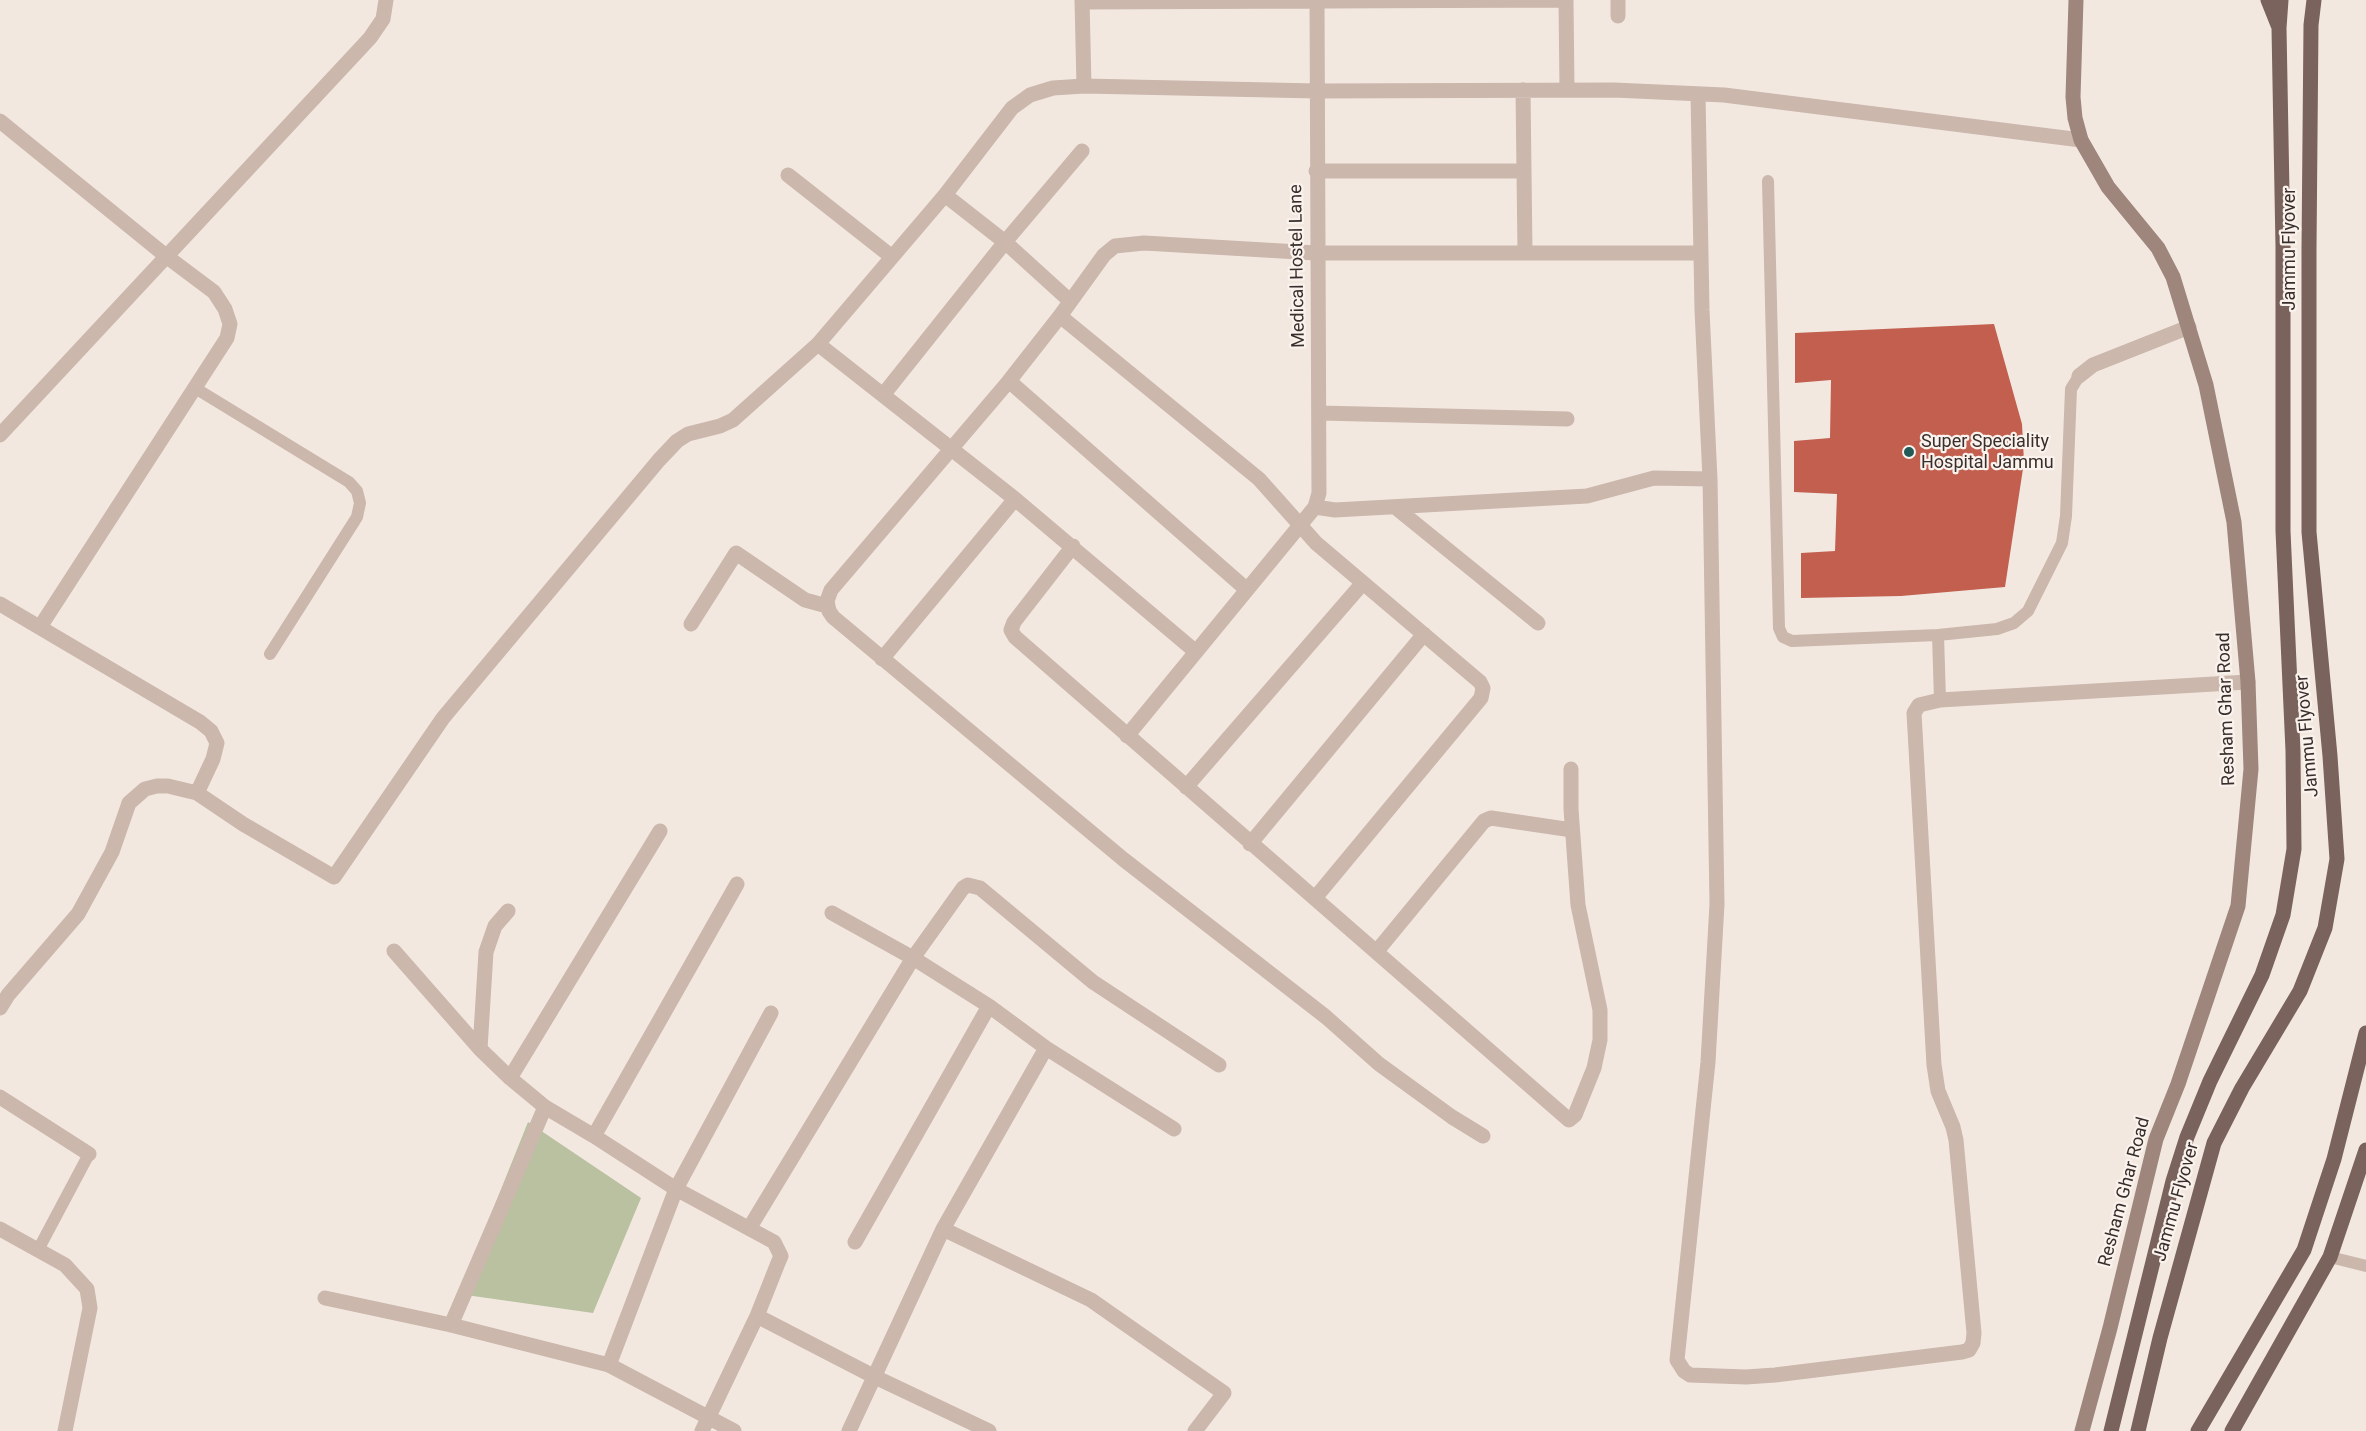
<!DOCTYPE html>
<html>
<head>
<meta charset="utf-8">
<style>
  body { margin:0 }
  canvas { display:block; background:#f2e8e0 }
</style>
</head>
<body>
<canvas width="2366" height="1431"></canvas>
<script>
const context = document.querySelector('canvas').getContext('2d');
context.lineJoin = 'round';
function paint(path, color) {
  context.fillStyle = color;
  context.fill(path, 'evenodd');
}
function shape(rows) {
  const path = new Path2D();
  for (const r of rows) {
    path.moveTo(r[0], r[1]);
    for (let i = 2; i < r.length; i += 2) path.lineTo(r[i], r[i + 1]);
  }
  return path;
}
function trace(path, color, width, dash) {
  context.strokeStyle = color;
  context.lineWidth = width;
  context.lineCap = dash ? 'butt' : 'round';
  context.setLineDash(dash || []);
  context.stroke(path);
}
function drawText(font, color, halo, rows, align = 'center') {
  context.font = font + ' Roboto,sans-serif';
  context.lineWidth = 4.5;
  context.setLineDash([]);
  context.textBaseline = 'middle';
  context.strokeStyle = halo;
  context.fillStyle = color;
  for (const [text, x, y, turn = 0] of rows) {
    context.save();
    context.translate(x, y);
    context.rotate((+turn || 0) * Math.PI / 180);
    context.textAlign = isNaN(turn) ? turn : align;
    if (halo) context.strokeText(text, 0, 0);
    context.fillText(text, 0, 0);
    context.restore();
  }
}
paint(shape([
  [528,1122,641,1198,593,1313,459,1294]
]), '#bac1a0');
paint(shape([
  [1994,324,2022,424,2024,462,2005,587,1901,596,1801,598,1801,553,1835,551,1837,494,1794,492,1794,441,1830,438,1831,380,1795,383,1795,333]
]), '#c25f4f');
trace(shape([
  [1768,181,1779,628,1783,637,1792,641,1938,635],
  [195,388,349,482,357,491,360,503,357,517,270,654],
  [1940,700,1938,635,1997,629,2014,623,2028,611,2062,543,2066,516,2071,389,2079,376],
  [38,1250,89,1154],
  [2330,1257,2366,1266]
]), '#cbb7ac', 12);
trace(shape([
  [1082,0,1084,86],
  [1618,0,1618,16],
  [1566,1,1567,89],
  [1082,2,1566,0],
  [1523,90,1525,253],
  [1698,94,1702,310,1710,479,1717,904,1708,1062,1677,1360,1684,1371,1690,1375,1746,1377,1775,1375,1962,1352,1969,1350,1973,1343,1974,1333,1956,1140,1953,1127,1938,1091,1934,1065,1914,713,1919,705,1940,700,2248,682],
  [0,121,166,256,214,292,225,309,230,324,227,338,40,627],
  [1316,171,1524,171],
  [788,175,892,257],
  [945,195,1005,242,1070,301],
  [1060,316,1259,479,1316,543,1480,682,1483,688,1481,698,1315,898],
  [818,344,1015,499,1196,652],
  [2079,376,2093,365,2189,327],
  [1009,381,1246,589],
  [883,395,1005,242,1082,151],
  [1320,413,1567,419],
  [0,435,370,38,383,19,386,0],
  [1315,507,1335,510,1587,496,1654,478,1710,479],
  [1395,507,1538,623],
  [1073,546,1014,622,1011,630,1015,637,1569,1120,1575,1115,1594,1068,1600,1040,1600,1010,1578,905,1571,809,1571,769],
  [0,604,200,722,211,731,217,743,213,759,197,793],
  [691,624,736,553,805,600,827,606],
  [882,659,1015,499],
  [1127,736,1315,507,1319,493,1317,0],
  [1186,787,1362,584],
  [1250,844,1424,634],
  [832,913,913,958,989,1006,1046,1048,1174,1129],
  [394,951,480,1049,510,1078,545,1107,594,1136,676,1189,774,1242,781,1256,778,1263,757,1316,702,1431],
  [1377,951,1484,821,1491,818,1572,830],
  [0,1008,8,995,78,914,112,852,129,803,145,789,157,786,168,786,197,793,243,824,334,877,443,718,659,460,677,441,688,434,720,426,733,420,818,344,945,195,1012,108,1030,95,1053,88,1084,86,1317,91,1614,90,1724,95,2081,140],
  [480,1049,486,952,495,926,508,911],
  [510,1078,660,831],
  [0,1097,89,1154],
  [594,1136,737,884],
  [1483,1136,1452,1117,1379,1064,1326,1017,1123,859,833,617,829,611,827,601,831,590,1009,381,1060,316,1104,255,1115,246,1144,243,1316,253,1701,253],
  [750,1227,913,958,963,888,968,885,980,888,1093,982,1219,1065],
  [0,1229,65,1265,87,1289,90,1308,65,1431],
  [943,1229,1091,1300,1224,1393,1195,1431],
  [855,1242,989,1006],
  [325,1298,451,1325,609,1365,734,1431],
  [757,1316,875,1377,989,1431],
  [451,1325,545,1107],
  [609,1365,676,1189,771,1013],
  [849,1431,943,1229,1046,1048]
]), '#cbb7ac', 15);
trace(shape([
  [2076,0,2073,97,2075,118,2081,140,2108,187,2158,248,2173,277,2206,385,2234,522,2248,682,2251,769,2238,906,2178,1084,2156,1139,2110,1328,2082,1431]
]), '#9e867d', 15);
trace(shape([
  [2268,0,2278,25],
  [2111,1431,2173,1181,2187,1137,2210,1081,2262,975,2283,915,2294,849,2293,751,2283,531,2283,247,2279,28,2281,0],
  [2138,1431,2160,1338,2214,1143,2242,1088,2300,991,2325,928,2337,859,2330,756,2309,532,2309,249,2311,25,2314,0],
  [2198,1431,2304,1250,2334,1159,2366,1033],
  [2232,1431,2330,1257,2366,1150]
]), '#7a635c', 15);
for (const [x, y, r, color] of [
  [1909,452,6,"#215a57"]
]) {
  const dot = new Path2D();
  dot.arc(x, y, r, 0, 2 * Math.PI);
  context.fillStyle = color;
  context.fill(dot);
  trace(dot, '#faf2ed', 2);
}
drawText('18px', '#392e2b', '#faf2ed', [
  ["Jammu Flyover",2290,249,-90],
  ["Medical Hostel Lane",1298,266,-91],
  ["Resham Ghar Road",2227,709,-92],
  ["Jammu Flyover",2308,736,-95],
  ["Resham Ghar Road",2125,1192,-75],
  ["Jammu Flyover",2177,1202,-74]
]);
drawText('18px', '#392e2b', '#faf2ed', [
  ["Super Speciality",1921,442],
  ["Hospital Jammu",1921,463]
], 'left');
</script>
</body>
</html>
